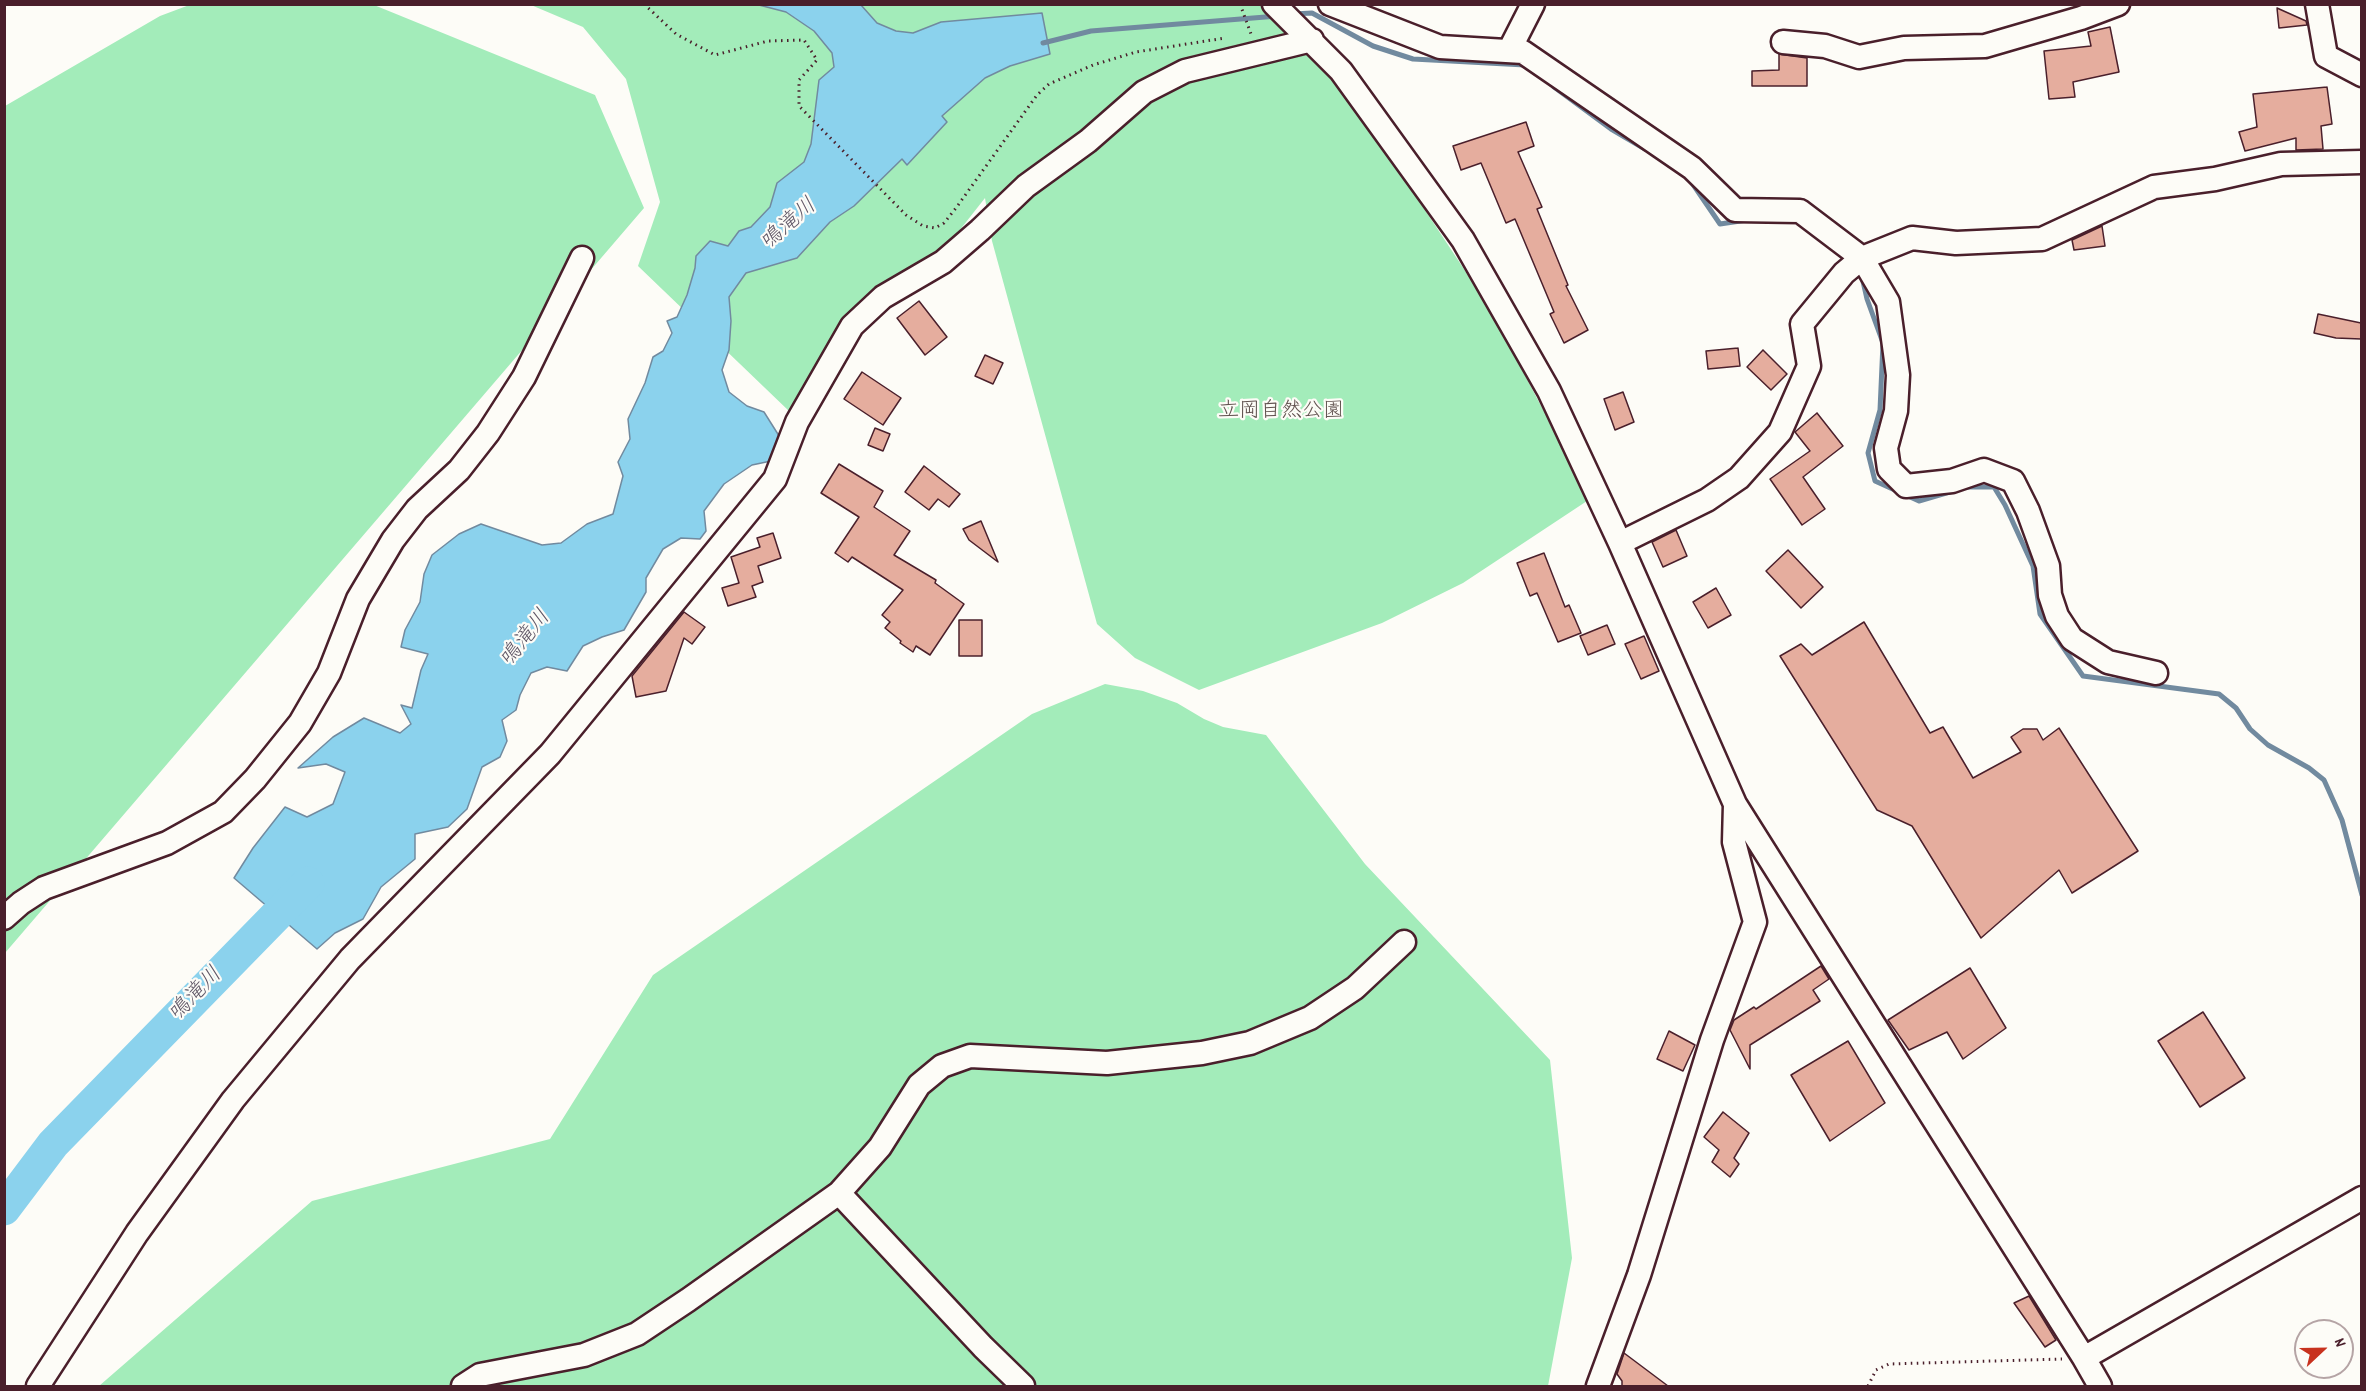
<!DOCTYPE html>
<html>
<head>
<meta charset="utf-8">
<style>
  body { margin:0 }
  #map { position:relative; width:2366px; height:1391px; overflow:hidden; background:#fdfcf7; font-family:Dekko,sans-serif }
  canvas { display:block }
  .frame { position:absolute; inset:0; border:6px solid #4a1f2b; pointer-events:none }
  .north { position:absolute; left:2294px; top:1319px; width:60px; height:60px; box-sizing:border-box; background:#fdfcf7; border:2px solid #b5a4a5; border-radius:50%; rotate:68deg; font-size:16px; font-weight:700; line-height:24px; text-align:center; color:#4a1f2b }
  .north::after { content:''; display:block; margin:auto; width:21px; height:27px; background:#c8321e; clip-path:polygon(50% 0,100% 100%,50% 72%,0 100%) }
</style>
</head>
<body>
<div id="map">
<canvas width="2366" height="1391"></canvas>
<div class="frame"></div>
<div class="north">N</div>
</div>
<script>
const context = document.querySelector('canvas').getContext('2d');
context.lineJoin = 'round';
function paint(path, color) {
  context.fillStyle = color;
  context.fill(path, 'evenodd');
}
function shape(rows) {
  const path = new Path2D();
  for (const r of rows) {
    path.moveTo(r[0], r[1]);
    for (let i = 2; i < r.length; i += 2) path.lineTo(r[i], r[i + 1]);
  }
  return path;
}
function trace(path, color, width, dash) {
  context.strokeStyle = color;
  context.lineWidth = width;
  context.lineCap = dash ? 'butt' : 'round';
  context.setLineDash(dash || []);
  context.stroke(path);
}
function drawText(font, color, halo, rows, align = 'center') {
  context.font = font + ' Dekko,"Klee One",sans-serif';
  context.lineWidth = 4.5;
  context.setLineDash([]);
  context.textBaseline = 'middle';
  context.strokeStyle = halo;
  context.fillStyle = color;
  for (const [text, x, y, turn = 0] of rows) {
    context.save();
    context.translate(x, y);
    context.rotate((+turn || 0) * Math.PI / 180);
    context.textAlign = isNaN(turn) ? turn : align;
    if (halo) context.strokeText(text, 0, 0);
    context.fillText(text, 0, 0);
    context.restore();
  }
}
paint(shape([
  [192,4,374,5,595,95,644,208,5,953,5,106,160,16],
  [531,5,1264,5,1315,56,1388,154,1489,307,1590,499,1463,583,1382,623,1199,690,1135,658,1097,624,992,241,985,198,948,245,914,271,790,412,638,266,660,202,626,79,583,27],
  [1105,684,1143,691,1177,703,1204,719,1223,727,1266,735,1365,864,1550,1060,1572,1258,1548,1386,99,1386,312,1201,550,1139,653,975,1032,714]
]), '#a3ecba');
const water = shape([
  [759,5,861,5,877,23,896,31,913,33,941,22,1042,13,1050,54,1010,66,985,78,942,116,947,122,907,165,902,159,854,206,830,222,797,258,746,273,729,297,731,321,729,350,722,370,729,392,747,406,764,412,781,439,771,461,752,465,724,484,704,511,706,531,700,539,681,538,663,549,646,578,646,592,624,630,602,637,583,646,567,671,547,667,531,673,520,695,516,710,502,720,507,741,500,757,482,767,467,809,448,827,415,834,415,859,381,887,363,919,335,933,317,949,234,878,253,848,285,807,307,817,333,804,345,772,326,764,298,768,333,737,364,718,400,733,411,724,401,705,412,708,421,670,428,654,401,647,405,630,420,602,424,574,432,555,459,534,481,524,542,545,561,543,587,524,613,514,623,476,618,462,630,439,628,419,645,383,653,357,663,351,672,333,667,321,677,317,687,295,695,268,696,256,710,241,728,246,739,231,751,227,770,207,777,183,804,162,811,144,819,80,834,67,832,53,814,31,786,12,759,5]
]);
paint(water, '#8bd2ed');
trace(water, '#718a9f', 1.5);
trace(shape([
  [1293,14,1312,13,1373,46,1413,59,1525,65,1527,67],
  [1043,43,1091,31,1278,16],
  [1554,87,1611,129,1645,149],
  [1690,180,1720,224,1747,220],
  [1862,277,1867,299,1883,343,1880,410,1868,453,1875,481,1919,501,1953,491],
  [1968,487,1994,487,2005,505,2033,566,2040,614,2083,676,2219,694,2236,708,2250,729,2268,745,2309,768,2324,780,2342,820,2362,895]
]), '#718a9f', 5);
trace(shape([
  [4,1209,53,1144,308,883]
]), '#8bd2ed', 33);
const building = shape([
  [2277,8,2306,21,2307,25,2279,28,2277,8],
  [2110,27,2119,72,2073,82,2075,97,2049,99,2044,51,2091,46,2088,32,2110,27],
  [1779,54,1807,58,1807,86,1752,86,1752,71,1779,70,1779,54],
  [2327,87,2332,124,2321,126,2323,149,2296,150,2296,138,2245,151,2239,132,2257,127,2253,94,2327,87],
  [1526,122,1534,146,1518,152,1542,207,1537,209,1568,285,1566,286,1588,330,1564,343,1550,314,1554,312,1515,219,1506,223,1481,163,1461,170,1453,146,1526,122],
  [2102,226,2105,246,2074,250,2072,240,2102,226],
  [919,301,947,337,925,355,897,318,919,301],
  [2318,314,2361,323,2361,339,2336,338,2314,333,2318,314],
  [1738,348,1740,366,1708,369,1706,351,1738,348],
  [1763,350,1787,374,1771,390,1747,367,1763,350],
  [985,355,1003,363,993,384,975,376,985,355],
  [862,372,901,398,883,425,844,399,862,372],
  [1623,392,1634,422,1615,430,1604,399,1623,392],
  [1817,413,1843,446,1803,477,1825,509,1802,525,1770,479,1810,451,1795,432,1817,413],
  [875,428,890,434,883,451,868,445,875,428],
  [839,464,883,491,874,507,910,531,894,555,936,580,935,583,964,604,930,655,916,646,913,652,900,643,901,641,885,628,890,622,882,615,903,590,852,557,848,562,835,553,859,517,821,493,839,464],
  [924,466,960,494,949,507,938,499,929,510,905,492,924,466],
  [981,521,998,562,969,540,963,529,981,521],
  [1676,530,1687,556,1663,567,1652,542,1676,530],
  [773,533,781,558,758,566,763,582,752,586,756,597,728,606,722,588,739,583,731,557,760,547,757,538,773,533],
  [1788,550,1823,587,1801,608,1766,571,1788,550],
  [1544,553,1565,607,1569,605,1581,633,1558,642,1537,593,1530,596,1517,563,1544,553],
  [1716,588,1731,615,1708,628,1693,602,1716,588],
  [684,612,705,627,692,644,684,638,666,691,636,697,632,676,684,612],
  [959,620,982,620,982,656,959,656,959,620],
  [1864,622,1930,733,1943,727,1973,778,2021,752,2011,737,2023,729,2037,729,2043,740,2059,728,2138,851,2072,893,2059,870,1981,938,1912,826,1877,810,1780,656,1801,644,1812,655,1864,622],
  [1607,625,1615,644,1588,655,1580,636,1607,625],
  [1644,636,1659,671,1641,679,1625,644,1644,636],
  [1821,966,1829,979,1813,990,1820,1001,1750,1045,1750,1069,1730,1030,1734,1020,1754,1007,1756,1009,1821,966],
  [1970,968,2006,1028,1963,1059,1947,1032,1909,1050,1888,1020,1970,968],
  [2203,1012,2245,1078,2200,1107,2158,1041,2203,1012],
  [1669,1031,1695,1045,1683,1071,1657,1059,1669,1031],
  [1848,1041,1885,1103,1830,1141,1791,1075,1848,1041],
  [1723,1112,1749,1133,1734,1158,1739,1164,1730,1177,1712,1162,1719,1150,1704,1137,1723,1112],
  [2029,1296,2056,1340,2045,1347,2014,1303,2029,1296],
  [1624,1353,1668,1386,1622,1386,1622,1381,1617,1374,1624,1353]
]);
paint(building, '#e5ad9e');
trace(building, '#4a1f2b', 1.5);
const minor = shape([
  [1274,4,1341,71,1463,240,1549,391,1620,543,1735,804,2084,1358,2100,1386],
  [1330,4,1440,47,1523,52,1692,168,1735,210,1800,211,1862,258,1844,273,1802,324,1809,366,1780,432,1739,478,1707,500,1620,543],
  [2317,4,2326,56,2362,75],
  [1783,42,1825,46,1859,57,1904,48,1985,46,2081,18,2118,4],
  [1509,51,1533,4],
  [2156,673,2108,662,2072,639,2057,616,2050,595,2048,566,2028,511,2013,481,1984,470,1952,481,1906,486,1889,469,1886,448,1896,411,1898,375,1888,302,1862,258,1912,238,1956,243,2042,239,2154,187,2215,179,2281,164,2362,162],
  [4,918,21,903,44,888,167,843,223,812,255,779,300,723,329,673,358,599,393,540,417,509,459,470,488,433,524,377,582,258],
  [839,1193,983,1347,1023,1386],
  [2084,1358,2362,1198],
  [38,1386,137,1233,233,1100,350,959,550,754,775,479,797,422,852,326,883,297,943,262,980,230,1026,186,1088,141,1144,92,1185,71,1312,40],
  [463,1386,480,1375,584,1355,637,1334,688,1300,839,1193,880,1147,919,1085,942,1066,970,1056,1107,1063,1202,1053,1250,1043,1310,1018,1355,988,1404,942],
  [1598,1386,1639,1275,1712,1040,1755,922,1734,842,1735,804]
]);
trace(minor, '#4a1f2b', 27);
trace(shape([
  [644,4,676,34,715,55,768,41,804,40,817,60,799,80,799,106,906,215,923,226,935,228,944,223,956,208,1037,95,1049,84,1093,65,1136,52,1225,38],
  [1240,4,1251,34],
  [1868,1386,1876,1370,1889,1364,2062,1359]
]), '#4a1f2b', 3, [1.5, 4.5]);
trace(minor, '#fdfcf7', 22);
drawText('21px', '#60524f', '#fdfcf7', [
  ["立岡自然公園",1281,413]
]);
drawText('italic 22px', '#5e5565', '#fdfcf7', [
  ["鳴滝川",790,226,-41],
  ["鳴滝川",527,640,-51],
  ["鳴滝川",197,996,-46]
]);
</script>
</body>
</html>
